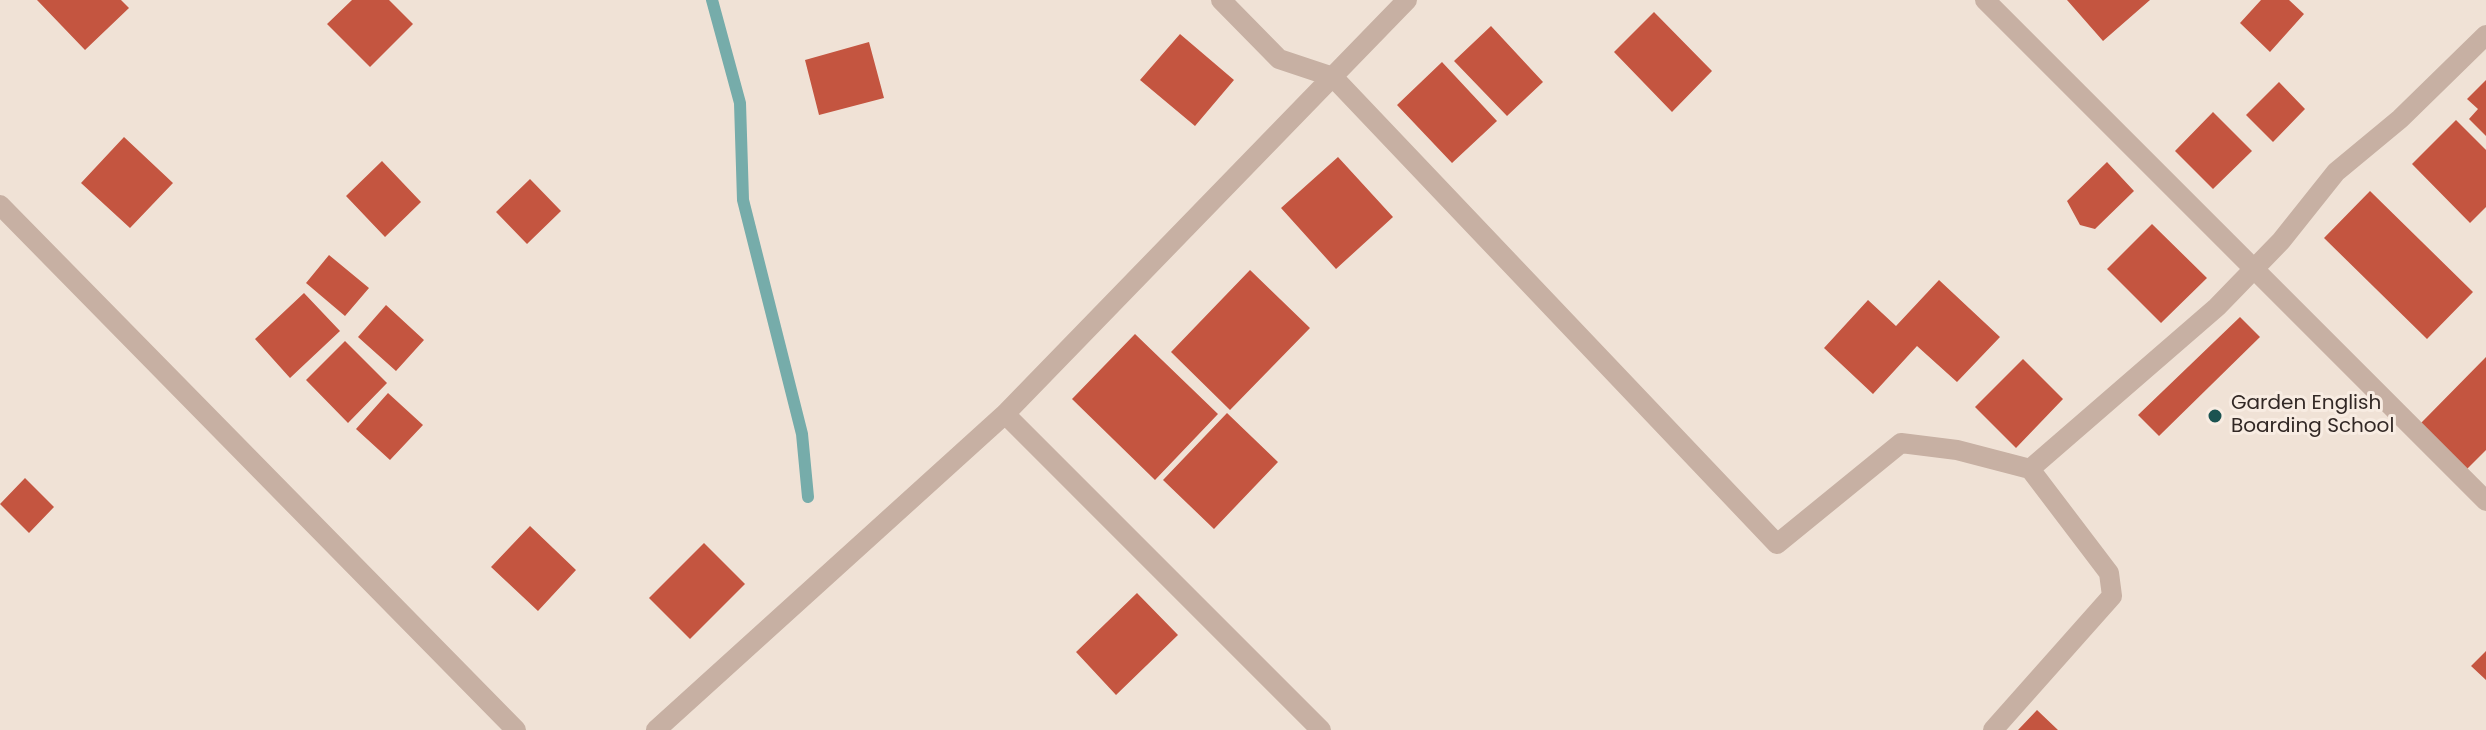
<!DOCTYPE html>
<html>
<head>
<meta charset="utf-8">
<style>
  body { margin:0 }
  canvas { display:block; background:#f0e2d6 }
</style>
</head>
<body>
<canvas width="2486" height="730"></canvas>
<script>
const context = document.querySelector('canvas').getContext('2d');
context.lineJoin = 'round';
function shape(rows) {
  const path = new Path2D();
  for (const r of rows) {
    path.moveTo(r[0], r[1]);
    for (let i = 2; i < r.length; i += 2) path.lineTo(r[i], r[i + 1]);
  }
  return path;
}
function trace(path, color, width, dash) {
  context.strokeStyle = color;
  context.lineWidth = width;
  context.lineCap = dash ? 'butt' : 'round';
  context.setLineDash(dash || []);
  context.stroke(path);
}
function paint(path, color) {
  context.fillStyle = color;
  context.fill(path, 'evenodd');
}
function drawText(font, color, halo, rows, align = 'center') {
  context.font = font + ' Poppins,sans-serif';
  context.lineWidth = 6;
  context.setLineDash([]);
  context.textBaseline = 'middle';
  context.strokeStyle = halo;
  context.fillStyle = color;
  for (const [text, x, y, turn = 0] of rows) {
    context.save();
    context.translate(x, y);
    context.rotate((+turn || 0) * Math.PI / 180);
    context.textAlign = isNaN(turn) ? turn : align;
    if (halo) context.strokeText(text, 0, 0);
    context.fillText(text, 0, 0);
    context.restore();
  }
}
trace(shape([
  [712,0,740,103,743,200,802,434,808,497]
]), '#76acaa', 12);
paint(shape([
  [37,0,121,0,129,8,85,50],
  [352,0,389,0,413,24,370,67,327,24],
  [2067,0,2150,0,2103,41],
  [2261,0,2289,0,2304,14,2270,52,2240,23],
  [1654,12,1712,71,1672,112,1614,52],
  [1491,26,1543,82,1507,116,1454,61],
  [1180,34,1234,80,1195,126,1140,80],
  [869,42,884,98,819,115,805,60],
  [1442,62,1497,121,1452,163,1397,105],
  [2486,80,2486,136,2469,119,2478,109,2467,99],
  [2279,82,2305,109,2273,142,2246,115],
  [2213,112,2252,151,2213,189,2175,151],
  [2456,120,2486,150,2486,207,2470,223,2412,164],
  [124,137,173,183,130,228,81,183],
  [1338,157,1393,217,1336,269,1281,208],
  [382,161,421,202,385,237,346,196],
  [2107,162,2134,191,2095,229,2080,225,2067,201],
  [530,179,561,211,527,244,496,212],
  [2370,191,2473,292,2427,339,2324,238],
  [2152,224,2207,278,2161,323,2107,269],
  [329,255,369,288,345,316,306,283],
  [1250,270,1310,328,1230,410,1171,352],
  [1939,280,2000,337,1957,382,1917,346,1873,394,1824,348,1868,300,1896,326],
  [304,293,340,331,290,378,255,339],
  [386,305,424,340,396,371,358,337],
  [2240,317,2260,337,2159,436,2138,415],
  [1135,334,1218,414,1155,480,1072,399],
  [345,341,387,383,348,423,306,380],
  [2486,357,2486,450,2467,469,2421,423],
  [2023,359,2063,399,2016,448,1975,407],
  [388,393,423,425,390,460,356,429],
  [1227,413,1278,462,1214,529,1163,480],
  [25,478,54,507,29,533,0,504],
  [530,526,576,570,538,611,491,567],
  [704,543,745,584,690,639,649,598],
  [1137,593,1178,635,1116,695,1076,652],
  [2486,651,2486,680,2471,666],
  [2037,710,2058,730,2018,730]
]), '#c45540');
trace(shape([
  [1221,0,1279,59,1333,77,1777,544,1901,443,1957,450,2030,469],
  [1985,0,2486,501],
  [0,205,516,730],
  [1005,414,1321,730],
  [656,730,1005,414,1407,0],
  [1993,730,2112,596,2109,573,2030,469,2217,307,2281,241,2336,172,2400,119,2486,35]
]), '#c7b0a3', 20);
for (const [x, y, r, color] of [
  [2215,416,8,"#1b5351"]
]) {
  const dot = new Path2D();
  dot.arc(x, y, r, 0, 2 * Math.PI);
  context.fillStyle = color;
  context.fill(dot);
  trace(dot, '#f8ece2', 3);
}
drawText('20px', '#322825', '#f8ece2', [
  ["Garden English",2231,404],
  ["Boarding School",2231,427]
], 'left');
</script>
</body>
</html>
